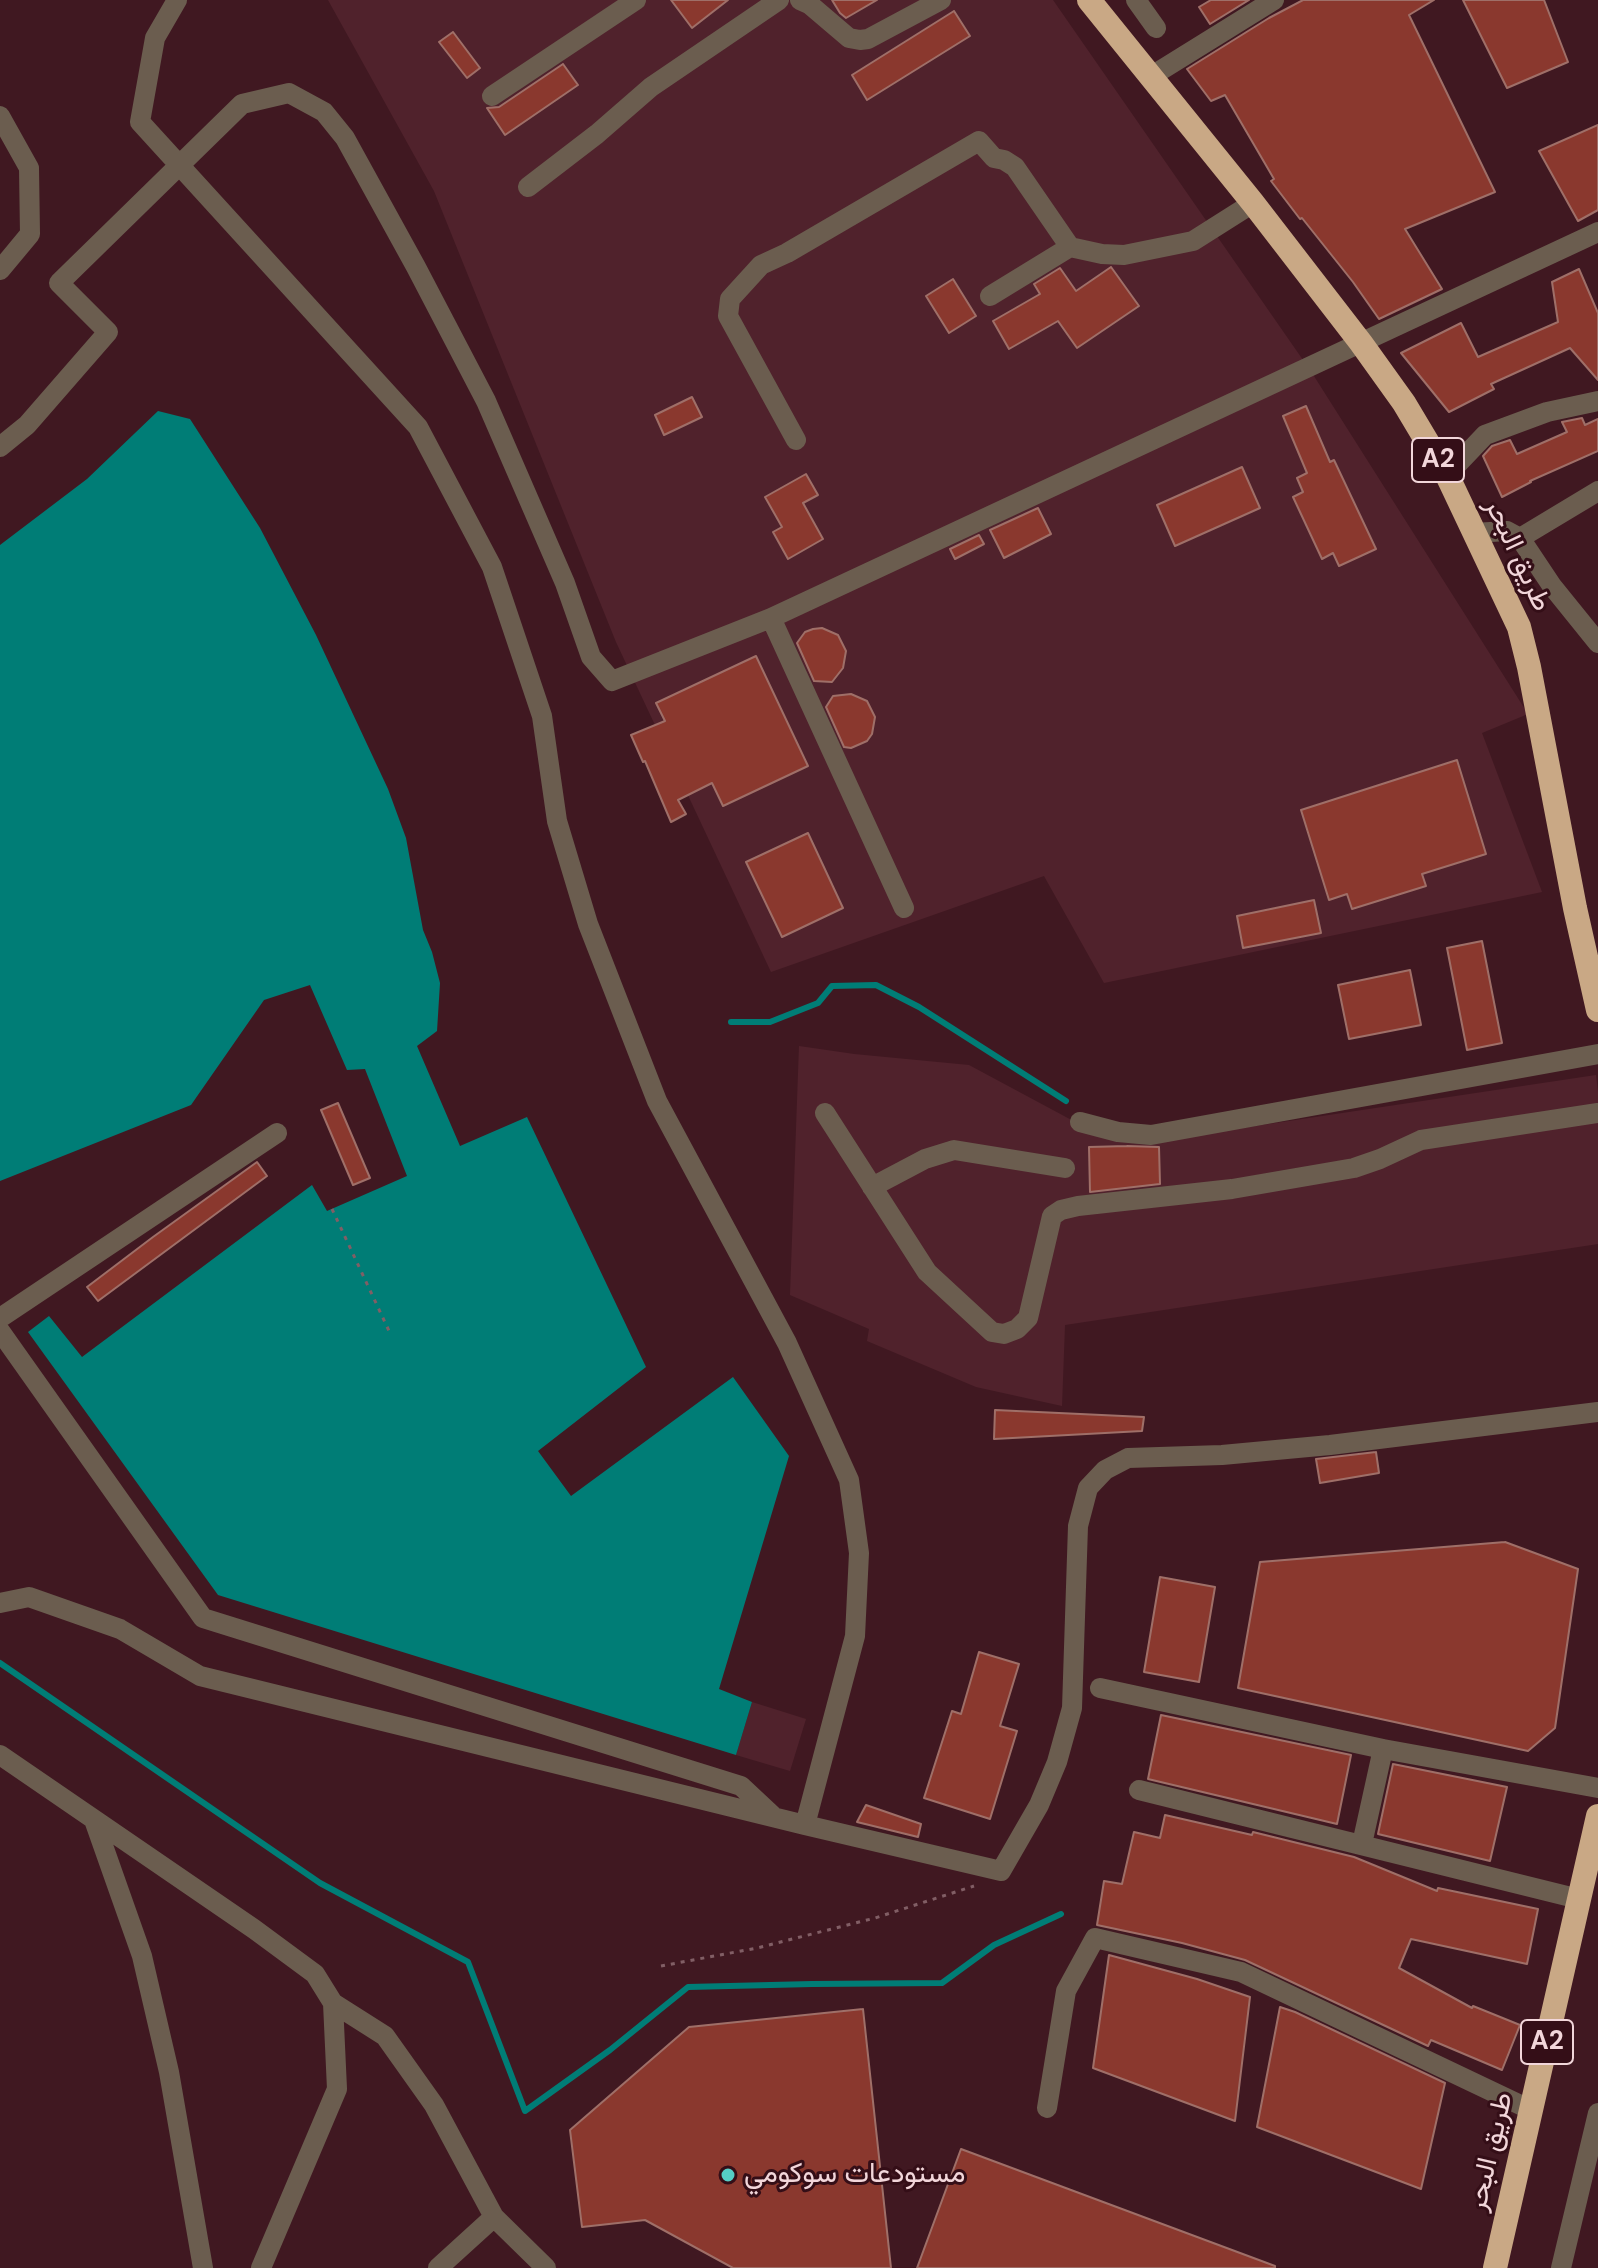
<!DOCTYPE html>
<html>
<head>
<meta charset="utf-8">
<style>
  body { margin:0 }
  canvas { display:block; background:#401821 }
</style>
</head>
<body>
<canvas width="1598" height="2268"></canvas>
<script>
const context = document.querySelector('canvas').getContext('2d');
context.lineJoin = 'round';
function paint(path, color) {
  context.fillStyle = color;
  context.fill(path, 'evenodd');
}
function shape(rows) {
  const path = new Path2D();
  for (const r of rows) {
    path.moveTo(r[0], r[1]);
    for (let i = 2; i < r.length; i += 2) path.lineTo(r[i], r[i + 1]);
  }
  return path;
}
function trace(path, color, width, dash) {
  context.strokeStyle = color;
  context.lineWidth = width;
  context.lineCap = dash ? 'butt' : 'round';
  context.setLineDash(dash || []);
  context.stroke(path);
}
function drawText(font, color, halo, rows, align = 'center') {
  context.font = font + ' "DM Sans",Vazirmatn,sans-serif';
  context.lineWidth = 6;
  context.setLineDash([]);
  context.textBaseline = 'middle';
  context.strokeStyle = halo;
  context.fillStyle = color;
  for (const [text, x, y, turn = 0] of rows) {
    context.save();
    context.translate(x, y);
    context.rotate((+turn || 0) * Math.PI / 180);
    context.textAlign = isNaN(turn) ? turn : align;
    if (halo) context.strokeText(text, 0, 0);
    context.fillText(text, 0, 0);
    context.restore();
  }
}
paint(shape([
  [328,0,1053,0,1312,373,1528,714,1482,733,1542,892,1104,983,1044,876,771,972,616,642,434,191],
  [799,1046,854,1054,969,1065,1105,1138,1162,1140,1596,1075,1598,1092,1598,1244,1065,1325,1062,1406,976,1387,867,1341,869,1329,790,1295],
  [752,1702,806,1719,790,1771,736,1755]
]), '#50222c');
paint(shape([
  [158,411,190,419,260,528,316,635,388,789,406,838,423,930,432,952,440,983,437,1031,417,1046,460,1146,527,1117,646,1367,538,1451,571,1496,733,1377,789,1456,719,1689,752,1702,736,1755,218,1595,28,1332,49,1316,82,1357,312,1185,327,1211,407,1176,365,1069,347,1070,310,985,264,1000,191,1105,0,1181,0,545,87,479]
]), '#007d76');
trace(shape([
  [731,1022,770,1022,818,1003,832,986,876,985,919,1007,1066,1101],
  [0,1663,320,1883,468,1962,525,2111,610,2050,688,1987,812,1984,942,1983,994,1945,1061,1914]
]), '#007d76', 6);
const building = shape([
  [671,0,728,0,692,28,671,0],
  [832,0,877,0,846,18,840,13,832,0],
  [1211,0,1249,0,1210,24,1199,7,1211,0],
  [1303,0,1434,0,1409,15,1495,192,1405,229,1442,289,1379,319,1353,282,1302,218,1300,219,1271,181,1274,179,1225,95,1211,101,1187,69,1269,18,1303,0],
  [1463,0,1544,0,1568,62,1507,88,1463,0],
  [954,11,970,36,867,100,852,75,954,11],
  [453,32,480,68,467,78,439,42,453,32],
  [563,64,578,85,505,135,487,108,499,107,563,64],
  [1598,125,1598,210,1578,221,1539,151,1598,125],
  [1111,267,1139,306,1077,348,1058,321,1009,349,993,321,1040,294,1034,284,1060,268,1076,291,1111,267],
  [1579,269,1598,313,1598,380,1570,348,1491,384,1494,389,1449,412,1401,353,1461,323,1478,357,1558,322,1552,282,1579,269],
  [953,279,976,316,949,333,926,296,953,279],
  [692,397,702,417,664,435,655,415,692,397],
  [1306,406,1330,462,1334,460,1376,549,1339,566,1333,553,1322,559,1293,497,1303,492,1297,478,1307,473,1283,416,1306,406],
  [1582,418,1585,425,1598,419,1598,451,1530,481,1531,482,1502,497,1483,456,1492,446,1510,440,1517,454,1567,432,1562,422,1582,418],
  [1242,467,1260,508,1175,546,1157,505,1242,467],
  [806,474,818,495,803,503,823,539,788,559,773,532,782,527,765,497,806,474],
  [1038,508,1051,534,1004,558,990,530,1038,508],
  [979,535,984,544,955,559,950,549,979,535],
  [822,628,838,635,846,651,843,668,832,682,814,681,797,643,805,632,813,629,822,628],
  [756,656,808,766,723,806,712,783,678,800,686,814,671,822,645,761,643,762,631,735,665,721,656,703,756,656],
  [851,694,867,701,875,717,872,734,867,741,851,748,844,747,826,707,833,696,851,694],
  [1457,760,1486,854,1422,874,1426,886,1352,909,1347,894,1329,900,1301,810,1457,760],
  [808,833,843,908,782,937,746,862,808,833],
  [1314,900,1321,933,1243,948,1237,916,1314,900],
  [1482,941,1502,1043,1467,1050,1447,948,1482,941],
  [1410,970,1421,1025,1349,1039,1338,985,1410,970],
  [338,1103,370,1178,353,1185,321,1110,338,1103],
  [1127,1146,1159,1147,1160,1184,1090,1192,1089,1147,1127,1146],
  [257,1162,267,1176,98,1301,87,1287,153,1237,257,1162],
  [995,1410,1144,1417,1142,1431,994,1439,995,1410],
  [1376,1452,1379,1473,1320,1483,1316,1459,1376,1452],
  [1505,1542,1578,1569,1555,1728,1528,1751,1238,1688,1260,1562,1505,1542],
  [1160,1577,1215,1587,1199,1682,1144,1672,1160,1577],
  [979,1652,1019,1664,1000,1726,1017,1731,990,1819,924,1798,952,1711,961,1714,979,1652],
  [1161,1715,1351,1755,1337,1824,1148,1779,1161,1715],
  [1393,1764,1507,1787,1490,1861,1378,1834,1393,1764],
  [866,1805,921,1824,918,1837,857,1822,866,1805],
  [1165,1815,1252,1835,1253,1832,1354,1857,1437,1891,1438,1888,1538,1909,1527,1964,1411,1939,1399,1968,1472,2008,1473,2006,1520,2025,1502,2070,1431,2040,1428,2046,1245,1960,1182,1943,1097,1925,1104,1881,1122,1884,1134,1832,1160,1838,1165,1815],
  [1109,1955,1197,1979,1250,1997,1235,2121,1093,2068,1109,1955],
  [1280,2007,1295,2012,1445,2083,1421,2189,1257,2127,1280,2007],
  [863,2009,891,2268,733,2268,645,2220,582,2227,570,2130,689,2027,863,2009],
  [961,2149,1275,2266,1275,2268,917,2268,961,2149]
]);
paint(building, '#8a382e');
trace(building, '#9f6f68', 2);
trace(shape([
  [332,1209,390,1333],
  [661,1966,757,1948,875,1918,974,1886]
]), '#815e65', 3, [4, 6]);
trace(shape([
  [177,0,155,38,140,122,418,427,492,567,542,716,557,821,588,924,657,1101,787,1343,849,1480,859,1553,855,1636,805,1825],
  [800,0,809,4,849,38,860,40,868,39,941,0],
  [1136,0,1156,28],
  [1150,77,1274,0],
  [492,96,636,0],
  [0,116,29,168,30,234,0,270],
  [528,187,597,134,651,87,779,0],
  [990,296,1070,247,1102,254,1124,255,1193,241,1253,203],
  [796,440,728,316,730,299,761,265,787,253,979,141,994,158,1004,160,1015,167,1070,247],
  [0,447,27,425,108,332,59,283,242,104,289,93,324,112,345,138,416,267,486,401,565,583,591,657,612,681,771,618,1598,232],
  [1447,475,1485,435,1547,412,1598,401],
  [1474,533,1507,531,1520,538,1552,586,1598,643],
  [1520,538,1598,491],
  [771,618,904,908],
  [825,1113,927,1272,992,1332,1004,1334,1017,1329,1028,1318,1052,1216,1061,1210,1078,1206,1232,1189,1354,1168,1380,1159,1421,1140,1598,1113],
  [1080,1122,1118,1132,1151,1135,1598,1054],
  [872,1187,925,1159,954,1150,1065,1168],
  [0,1318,277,1133],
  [0,1331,203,1618,741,1786,772,1815],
  [0,1603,29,1597,120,1629,200,1676,805,1825,1001,1871,1039,1805,1057,1762,1072,1708,1078,1526,1088,1488,1105,1470,1128,1458,1222,1455,1330,1445,1598,1412],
  [1100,1688,1383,1749,1598,1788],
  [0,1755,254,1929,315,1974,333,2003,385,2036,434,2105,494,2217,438,2268],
  [1139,1790,1579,1899],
  [94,1820,142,1956,169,2072,203,2268],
  [1362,1844,1383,1749],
  [1047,2108,1066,1991,1095,1938,1241,1972,1531,2110],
  [494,2217,546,2268],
  [261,2268,337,2089,333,2003],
  [1561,2268,1598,2113]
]), '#6b5d4f', 20);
trace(shape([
  [1089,0,1253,203,1361,343,1404,403,1447,475,1519,627,1529,667,1575,908,1598,1010],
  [1495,2268,1598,1816]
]), '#c9a885', 24);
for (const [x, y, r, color] of [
  [728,2175,8,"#55cec5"]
]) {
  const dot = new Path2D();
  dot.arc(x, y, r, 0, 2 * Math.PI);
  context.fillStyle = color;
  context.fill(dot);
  trace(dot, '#340e17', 3);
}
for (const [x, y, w] of [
  [1438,460,52],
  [1547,2042,52]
]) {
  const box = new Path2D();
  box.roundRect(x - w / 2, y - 22, w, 44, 6);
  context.fillStyle = '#340e17';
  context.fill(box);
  trace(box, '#f2d6da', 2);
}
drawText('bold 26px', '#f2d6da', null, [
  ["A2",1438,460],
  ["A2",1547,2042]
]);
drawText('28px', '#f2d6da', '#340e17', [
  ["طريق البحر",1517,555,65],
  ["طريق البحر",1491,2152,-77]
]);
drawText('28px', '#f2d6da', '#340e17', [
  ["مستودعات سوكومي",744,2175]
], 'left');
</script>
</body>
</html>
